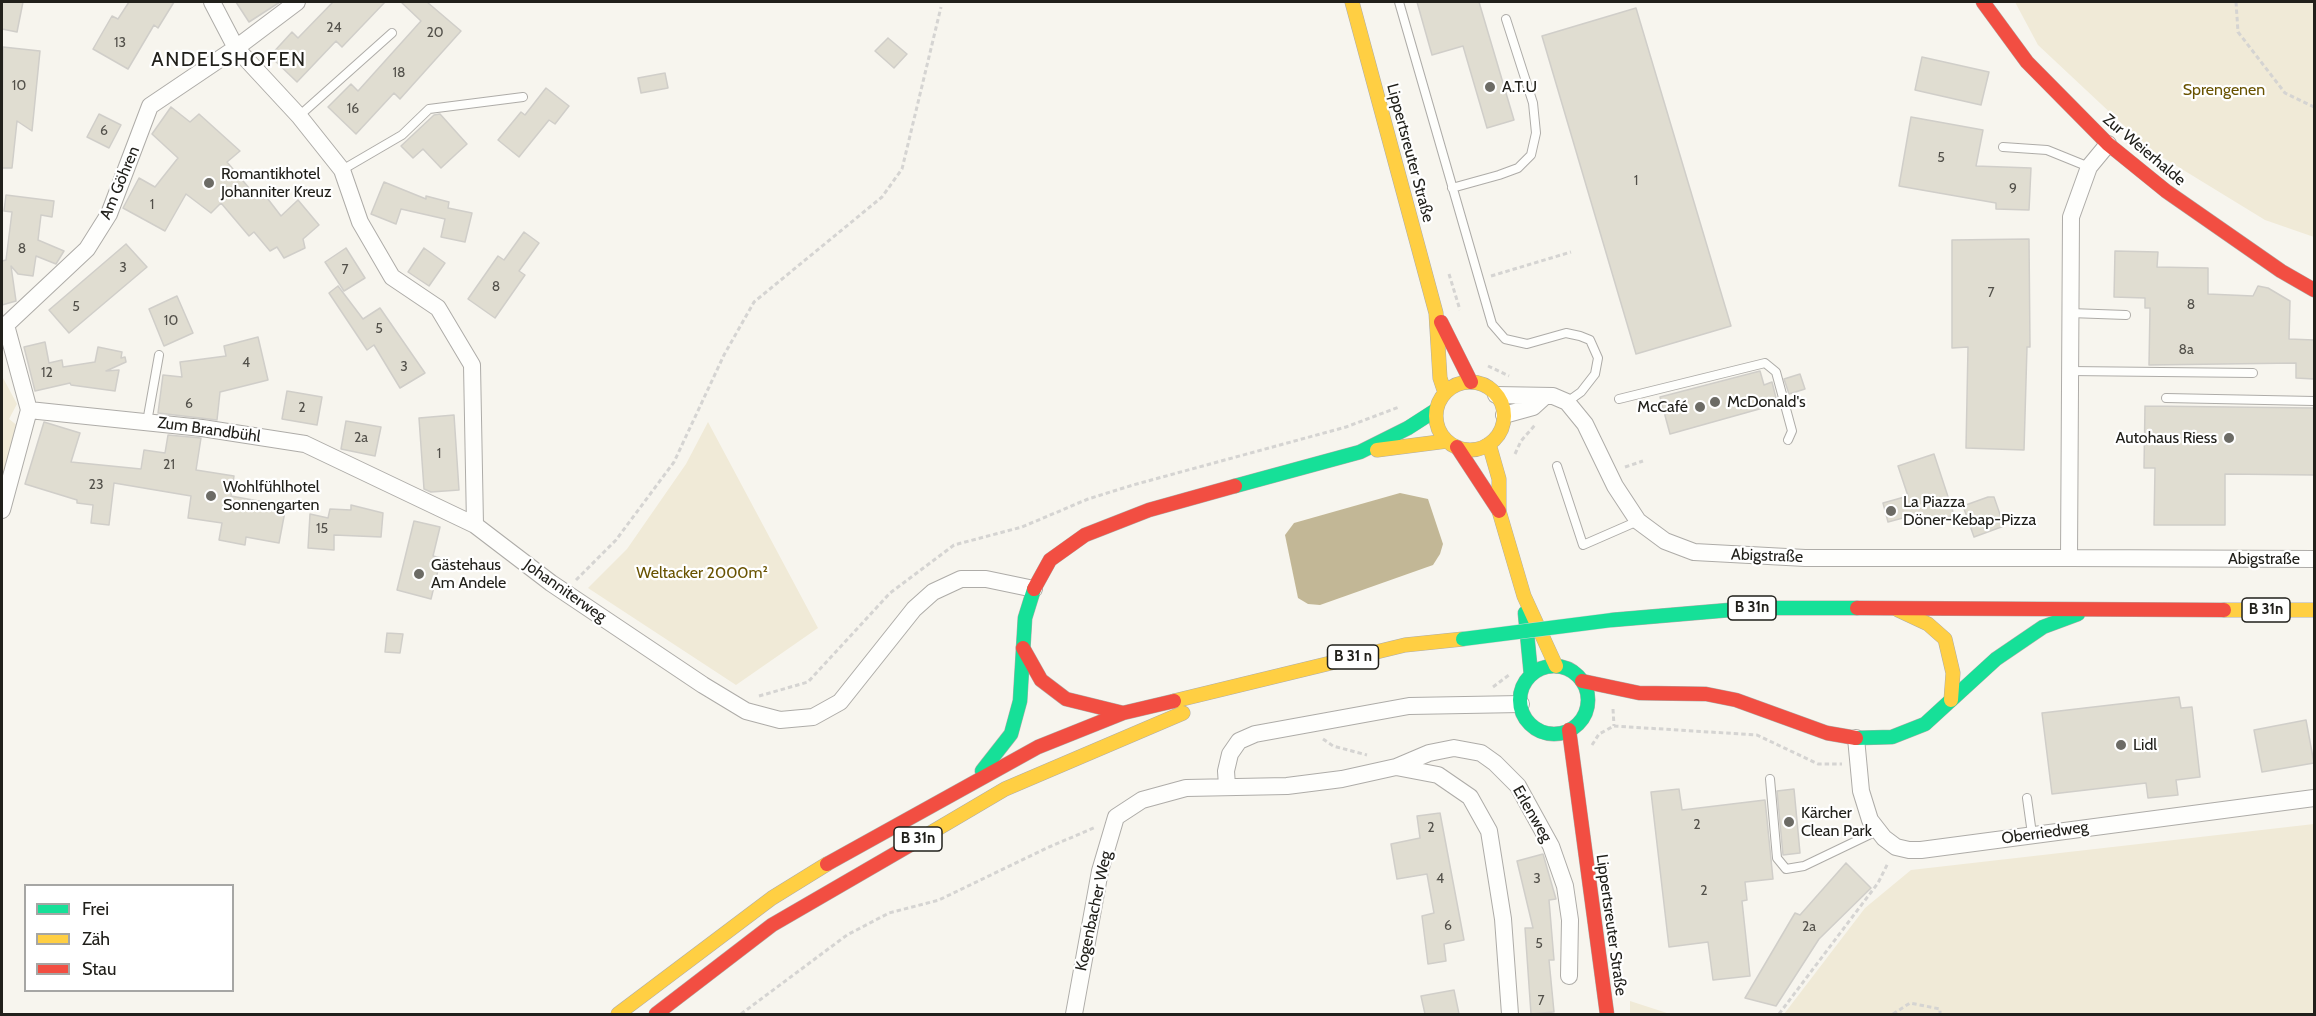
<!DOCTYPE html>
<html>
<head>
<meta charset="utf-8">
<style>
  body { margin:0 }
  #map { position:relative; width:2316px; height:1016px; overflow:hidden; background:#f7f5ee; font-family:Cabin,sans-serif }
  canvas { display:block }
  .frame { position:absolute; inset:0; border:3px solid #21201b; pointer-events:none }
  .legend { position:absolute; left:24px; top:884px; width:210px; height:108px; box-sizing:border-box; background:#fff; border:2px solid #a6a6a4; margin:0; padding:8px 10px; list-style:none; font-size:18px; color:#21201b }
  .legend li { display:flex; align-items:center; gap:12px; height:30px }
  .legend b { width:30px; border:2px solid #a6a6a4 }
</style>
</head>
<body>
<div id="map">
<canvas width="2316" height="1016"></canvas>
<div class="frame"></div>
<ul class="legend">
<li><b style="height:8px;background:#16e098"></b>Frei</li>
<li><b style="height:8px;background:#ffcf43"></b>Zäh</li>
<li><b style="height:8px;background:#f24e42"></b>Stau</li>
</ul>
</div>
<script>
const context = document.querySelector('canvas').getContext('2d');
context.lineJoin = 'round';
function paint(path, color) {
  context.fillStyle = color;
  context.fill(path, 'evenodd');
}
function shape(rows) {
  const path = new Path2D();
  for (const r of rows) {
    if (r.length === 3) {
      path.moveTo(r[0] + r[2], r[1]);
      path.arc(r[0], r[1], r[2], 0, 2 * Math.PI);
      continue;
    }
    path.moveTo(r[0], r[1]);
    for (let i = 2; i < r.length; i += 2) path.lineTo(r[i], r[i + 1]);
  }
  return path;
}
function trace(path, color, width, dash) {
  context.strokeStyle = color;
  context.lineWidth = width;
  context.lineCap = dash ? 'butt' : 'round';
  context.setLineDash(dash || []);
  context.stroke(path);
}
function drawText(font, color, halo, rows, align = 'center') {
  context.font = font + ' Cabin,sans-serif';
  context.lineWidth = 4.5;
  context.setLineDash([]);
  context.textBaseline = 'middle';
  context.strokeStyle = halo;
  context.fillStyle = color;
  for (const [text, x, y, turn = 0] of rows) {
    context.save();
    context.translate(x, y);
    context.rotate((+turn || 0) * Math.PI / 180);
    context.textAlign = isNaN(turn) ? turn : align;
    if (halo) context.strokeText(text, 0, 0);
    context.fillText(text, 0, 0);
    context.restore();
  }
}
paint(shape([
  [2015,2,2314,2,2314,237,2265,220,2149,149,2038,45],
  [2,376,17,404,9,419,18,426,2,483],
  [708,422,818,628,736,685,588,588,627,549,686,464],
  [2314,824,2314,1014,1784,1014,1865,908,1911,870],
  [1630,1001,1670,1014,1630,1014]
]), '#f0ead7');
paint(shape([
  [1400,493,1428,499,1443,544,1440,554,1433,565,1320,605,1308,604,1298,598,1285,535,1294,523]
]), '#c2b796');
const building = shape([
  [2,2,23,2,17,32,2,29,2,2],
  [129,2,174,2,158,28,154,25,128,69,93,49,112,16,118,19,129,2],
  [236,2,280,2,249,22,236,2],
  [333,2,385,2,342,47,336,41,297,82,270,56,292,32,298,38,333,2],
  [401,2,427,2,461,31,400,99,394,93,356,134,328,107,351,84,358,91,421,21,401,2],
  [1417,2,1479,2,1514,120,1487,128,1463,46,1432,55,1417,2],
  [1636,8,1731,326,1636,354,1542,36,1636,8],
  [888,38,907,54,894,68,875,51,888,38],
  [3,47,40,51,32,131,17,121,12,168,2,168,3,47],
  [1922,57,1989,72,1981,105,1915,90,1922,57],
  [665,73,668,88,641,93,638,78,665,73],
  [546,88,569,106,555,124,549,120,519,157,498,140,521,112,525,115,546,88],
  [171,107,190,122,199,114,240,151,227,162,255,195,261,190,281,216,298,200,319,225,303,239,305,248,284,258,277,247,270,251,254,232,249,236,221,203,211,213,186,194,165,231,123,208,139,178,155,187,178,158,152,134,171,107],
  [99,114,121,125,109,148,87,137,99,114],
  [440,114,467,144,441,168,423,149,413,158,401,146,434,115,440,114],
  [1911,117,1983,130,1976,166,2031,168,2029,210,1996,209,1996,203,1899,186,1911,117],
  [384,182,426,199,426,196,449,202,448,208,472,213,465,242,441,237,445,219,401,209,396,224,371,214,384,182],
  [6,195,54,201,52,217,41,215,38,240,64,251,56,264,36,256,33,276,18,274,11,266,16,301,2,305,2,261,6,260,12,212,4,211,6,195],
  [524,232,539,243,519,271,525,275,495,318,468,299,498,256,504,260,524,232],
  [2029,239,2030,347,2027,347,2024,450,1966,448,1968,347,1952,348,1952,240,2029,239],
  [126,244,147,267,69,333,49,310,126,244],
  [346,248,365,278,344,291,325,262,346,248],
  [424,248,445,263,429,286,408,272,424,248],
  [2115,251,2158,252,2157,267,2208,268,2208,294,2253,296,2258,286,2268,288,2290,301,2289,339,2314,340,2314,379,2296,378,2296,363,2149,365,2150,308,2145,308,2145,298,2114,297,2115,251],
  [338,286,363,319,380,308,425,373,400,388,374,345,367,350,329,293,338,286],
  [177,296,193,333,164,346,149,309,177,296],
  [258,337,268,380,220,392,217,420,158,413,163,375,182,377,180,362,226,356,224,346,258,337],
  [45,342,49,363,62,360,63,367,95,362,98,347,122,352,121,358,125,357,126,362,106,371,119,370,115,391,71,385,70,383,35,391,24,347,45,342],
  [1760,371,1764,385,1772,382,1776,398,1768,400,1770,406,1670,434,1660,397,1760,371],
  [1800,374,1805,389,1789,394,1784,379,1800,374],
  [287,391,322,397,317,425,282,419,287,391],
  [2145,406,2314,408,2314,475,2225,474,2225,525,2154,525,2155,468,2144,468,2145,406],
  [454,415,459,490,431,492,424,489,419,418,454,415],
  [346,421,381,427,375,456,341,449,346,421],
  [44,422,80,433,71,462,141,469,144,450,165,453,168,435,201,438,196,470,234,476,231,496,286,506,279,543,246,537,245,545,219,540,222,523,188,518,191,496,114,483,109,525,91,523,93,505,77,503,77,500,25,484,44,422],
  [1934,454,1954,515,1918,527,1914,515,1888,522,1883,503,1908,496,1898,466,1934,454],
  [1988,497,1994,497,2004,526,1974,537,1963,506,1988,497],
  [351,505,383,513,381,537,334,535,334,550,308,548,310,514,328,518,330,509,351,510,351,505],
  [414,521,440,527,433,556,441,558,431,599,397,590,414,521],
  [387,633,403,634,400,653,385,652,387,633],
  [2179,697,2181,708,2192,707,2200,777,2176,780,2178,795,2148,798,2146,783,2052,794,2042,713,2179,697],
  [2306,720,2314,763,2262,772,2254,730,2306,720],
  [1679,789,1682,810,1765,800,1773,879,1745,882,1747,900,1742,901,1750,976,1713,980,1708,942,1669,947,1651,792,1679,789],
  [1794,789,1800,853,1783,855,1777,791,1794,789],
  [1440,813,1464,940,1444,944,1446,961,1428,964,1422,916,1434,913,1427,874,1397,879,1391,844,1420,838,1417,816,1440,813],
  [1543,854,1556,899,1549,900,1554,960,1549,960,1554,1012,1531,1014,1525,928,1533,928,1517,861,1543,854],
  [1846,863,1871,888,1819,939,1776,1006,1745,998,1795,913,1800,915,1846,863],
  [1454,990,1459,1014,1425,1014,1421,996,1454,990]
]);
paint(building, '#e0ddd1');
trace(building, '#d0cec9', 1.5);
const lane = shape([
  [1399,2,1492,324,1505,339,1527,344,1566,333,1580,336,1590,340,1598,358,1595,374,1581,392,1567,402],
  [299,116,392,33],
  [2003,147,2047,150,2089,167],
  [342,170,402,135,429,109,523,97],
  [1452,188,1499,175,1518,168,1531,155,1536,133,1533,103,1506,19],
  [2070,313,2126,315],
  [2070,371,2253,373],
  [2166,398,2314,401],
  [1619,399,1765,363,1776,372,1792,431,1788,440],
  [147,422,159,355],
  [1557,466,1583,545,1638,521],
  [1770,779,1777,858,1786,869,1804,866,1877,831],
  [2027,798,2032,834]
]);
const street = shape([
  [212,2,236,48,299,116,342,170,360,222,392,277,438,308,472,365,475,525],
  [1496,395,1553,396,1567,402,1585,424,1615,486,1638,521,1665,541,1694,552,1805,558,2069,558,2071,217,2089,167,2108,144],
  [29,410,6,325,87,249,109,214,150,106,236,48,297,2],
  [1504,415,1533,407,1544,397],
  [2,510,29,410,202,428,305,444,475,525,551,583,703,685,746,711,780,720,813,717,840,702,914,609,933,592,961,579,986,579,1034,589],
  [2069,558,2314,559],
  [1856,738,1861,791,1870,820,1884,838,1896,847,1909,850,1921,850,2314,798],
  [1396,767,1429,753,1454,748,1481,753,1495,763,1518,786,1551,846,1565,886,1570,920,1569,976],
  [1227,786,1226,771,1230,754,1239,741,1255,734,1409,706,1521,704],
  [1074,1014,1100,871,1116,817,1142,800,1186,788,1287,786,1342,779,1396,767,1438,775,1470,797,1489,831,1503,919,1510,1014]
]);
const fast = shape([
  [1235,486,1360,452,1408,428,1436,410],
  [1525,613,1531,675],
  [1612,620,1753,608,1857,608],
  [1554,700,34],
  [1856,738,1892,737,1925,724,1996,659,2043,627,2078,614],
  [982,771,1011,734,1020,701,1025,618,1034,589]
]);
const slow = shape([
  [1352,2,1436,313,1440,378,1445,393],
  [1470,416,34],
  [1489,444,1499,479,1499,511,1524,596,1556,666],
  [1377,450,1447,441],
  [1898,610,1928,624,1945,639,1953,673,1951,700],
  [2224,610,2314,610],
  [1174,701,1405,645,1463,639],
  [910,845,1005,789,1183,713],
  [618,1014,772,898,827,864]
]);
const jam = shape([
  [1983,2,2027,62,2108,144,2166,191,2281,271,2314,290],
  [1441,322,1471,382],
  [1457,447,1499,511],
  [1034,589,1050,560,1085,535,1149,510,1235,486],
  [1857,608,2224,610],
  [1023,648,1041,680,1066,699,1123,713],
  [1582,681,1639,693,1706,694,1736,700,1827,733,1856,738],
  [1569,730,1607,1014],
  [827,864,1038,747,1123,713,1174,701],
  [656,1014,772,925,910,845]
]);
trace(lane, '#aeaca8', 10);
trace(street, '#aeaca8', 18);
trace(fast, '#aeaca8', 15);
trace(slow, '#aeaca8', 15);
trace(jam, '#aeaca8', 15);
trace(shape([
  [2236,2,2238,32,2285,93,2314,107],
  [1449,274,1460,310],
  [1491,276,1571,252],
  [1488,366,1509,376],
  [1515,454,1521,441,1535,425],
  [1625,467,1643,461],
  [576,580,616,540,674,462,724,355,754,302,882,197,902,169,941,7],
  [1493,687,1509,675],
  [759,696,808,682,890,593,954,545,1022,527,1088,499,1133,485,1346,427,1399,407],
  [1613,709,1614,726],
  [1323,739,1333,746,1367,755],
  [1592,745,1599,734,1614,726,1757,735,1818,764,1842,764],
  [741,1014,847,935,889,913,939,900,1049,847,1096,827],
  [1779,1014,1878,883,1888,863],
  [1893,1014,1910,1003,1940,1009,1940,1014]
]), '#d5d4d2', 3, [4.5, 3]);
trace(lane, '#fefefc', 8);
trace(street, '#fefefc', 16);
trace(fast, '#16e098', 14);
trace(slow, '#ffcf43', 14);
trace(jam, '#f24e42', 14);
const fastBridge = shape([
  [1463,639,1612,620]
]);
trace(fastBridge, '#d4d3cf', 15, []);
trace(fastBridge, '#16e098', 14);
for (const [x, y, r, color] of [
  [1490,87,6,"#6c6b65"],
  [209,183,6,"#6c6b65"],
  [1715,402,6,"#6c6b65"],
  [1700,407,6,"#6c6b65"],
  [2229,438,6,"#6c6b65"],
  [211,496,6,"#6c6b65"],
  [1891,511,6,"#6c6b65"],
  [419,574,6,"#6c6b65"],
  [2121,745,6,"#6c6b65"],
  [1789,822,6,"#6c6b65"]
]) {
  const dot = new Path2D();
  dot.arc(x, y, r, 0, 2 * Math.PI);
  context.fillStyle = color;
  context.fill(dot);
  trace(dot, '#fff', 2);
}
drawText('14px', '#52504a', null, [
  ["24",334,28],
  ["20",435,33],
  ["13",120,43],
  ["18",399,73],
  ["10",19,86],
  ["16",353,109],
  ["6",104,131],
  ["5",1941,158],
  ["1",1636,181],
  ["9",2013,189],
  ["1",152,205],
  ["8",22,249],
  ["3",123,268],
  ["7",345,270],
  ["8",496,287],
  ["7",1991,293],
  ["8",2191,305],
  ["5",76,307],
  ["10",171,321],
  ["5",379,329],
  ["8a",2186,350],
  ["4",246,363],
  ["3",404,367],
  ["12",47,373],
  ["6",189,404],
  ["2",302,408],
  ["2a",361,438],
  ["1",439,454],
  ["21",169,465],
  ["23",96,485],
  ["15",322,529],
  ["2",1697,825],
  ["2",1431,828],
  ["4",1440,879],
  ["3",1537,879],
  ["2",1704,891],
  ["6",1448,926],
  ["2a",1809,927],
  ["5",1539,944],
  ["7",1541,1001]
]);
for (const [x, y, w] of [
  [1752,608,48],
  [2266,610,48],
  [1353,657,51],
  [918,839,48]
]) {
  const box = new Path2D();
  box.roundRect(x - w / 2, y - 12, w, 24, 4.5);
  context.fillStyle = '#fff';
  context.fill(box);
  trace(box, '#21201b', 1.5);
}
drawText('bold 15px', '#21201b', null, [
  ["B 31n",1752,608],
  ["B 31n",2266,610],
  ["B 31 n",1353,657],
  ["B 31n",918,839]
]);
drawText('16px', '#21201b', '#fff', [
  ["A.T.U",1502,87],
  ["Romantikhotel",221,174],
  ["Johanniter Kreuz",221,192],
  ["McDonald's",1727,402],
  ["McCafé",1688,407,"right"],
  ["Autohaus Riess",2217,438,"right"],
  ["Wohlfühlhotel",223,487],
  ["Sonnengarten",223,505],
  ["La Piazza",1903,502],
  ["Döner-Kebap-Pizza",1903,520],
  ["Gästehaus",431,565],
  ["Am Andele",431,583],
  ["Lidl",2133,745],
  ["Kärcher",1801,813],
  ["Clean Park",1801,831]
], 'left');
drawText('16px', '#695301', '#fff', [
  ["Sprengenen",2224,90],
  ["Weltacker 2000m²",702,573]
]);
drawText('16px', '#21201b', '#fff', [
  ["Zur Weierhalde",2144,150,40],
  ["Lippertsreuter Straße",1410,153,75],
  ["Am Göhren",120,183,-67],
  ["Zum Brandbühl",209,430,8],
  ["Abigstraße",1767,556,2],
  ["Abigstraße",2264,559],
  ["Johanniterweg",565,591,35],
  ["Erlenweg",1532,814,60],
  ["Oberriedweg",2045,833,-8],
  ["Kogenbacher Weg",1094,911,-78],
  ["Lippertsreuter Straße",1611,925,82]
]);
context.letterSpacing = '1.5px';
drawText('20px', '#21201b', '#fff', [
  ["ANDELSHOFEN",229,60]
]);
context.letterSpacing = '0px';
</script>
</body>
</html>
